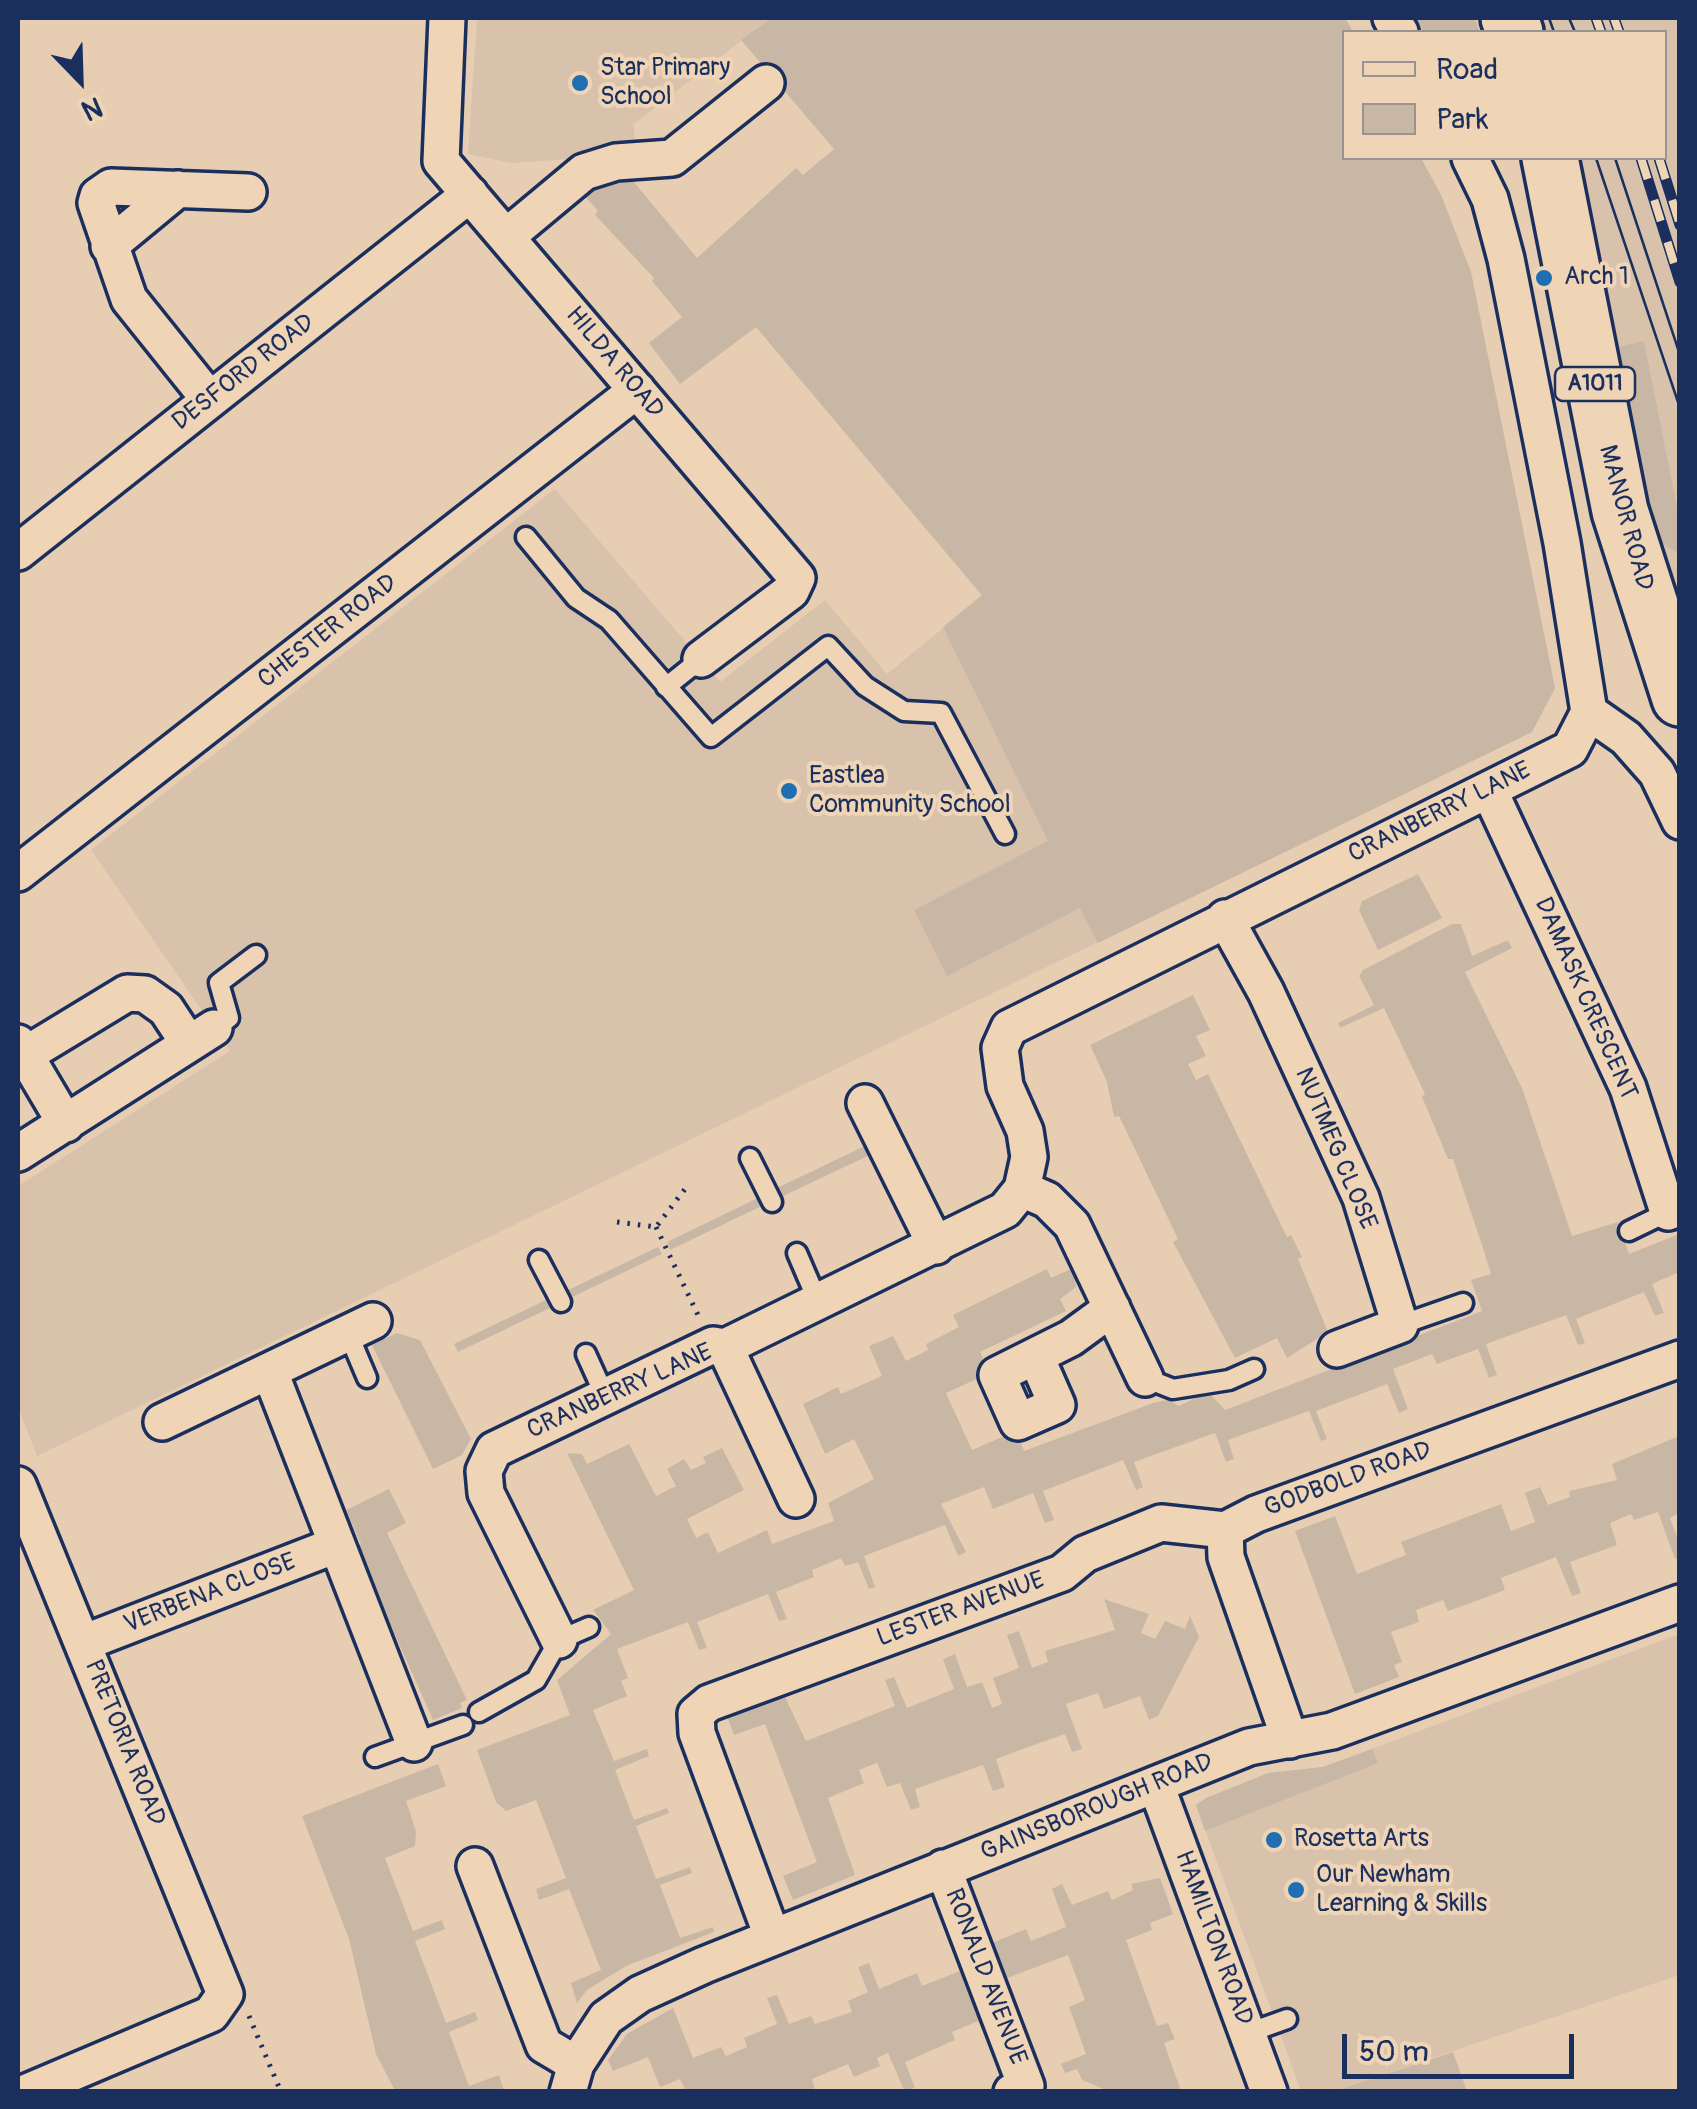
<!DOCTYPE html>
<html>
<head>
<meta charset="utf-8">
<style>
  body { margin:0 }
  #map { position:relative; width:1697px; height:2109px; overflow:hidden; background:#e7ceb2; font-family:Pangolin,sans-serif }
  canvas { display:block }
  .frame { position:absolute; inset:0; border:20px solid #1b2f5e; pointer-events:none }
  .legend { position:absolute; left:1342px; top:30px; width:325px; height:130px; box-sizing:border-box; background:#efd5b6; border:2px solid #9a9393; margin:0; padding:12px 18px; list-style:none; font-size:30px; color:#1b2f5e }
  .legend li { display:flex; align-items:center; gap:20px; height:50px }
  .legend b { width:50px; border:2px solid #9a9393 }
  .north { position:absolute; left:30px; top:30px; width:100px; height:100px; -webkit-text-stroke:8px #efd5b6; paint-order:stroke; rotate:157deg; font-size:28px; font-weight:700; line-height:40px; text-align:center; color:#1b2f5e }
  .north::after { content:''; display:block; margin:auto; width:35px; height:45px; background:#1b2f5e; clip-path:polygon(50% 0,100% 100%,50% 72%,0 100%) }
  .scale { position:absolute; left:1342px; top:2034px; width:232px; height:45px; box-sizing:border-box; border:5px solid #1b2f5e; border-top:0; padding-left:12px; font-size:30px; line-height:35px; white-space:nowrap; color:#1b2f5e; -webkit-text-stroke:8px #efd5b6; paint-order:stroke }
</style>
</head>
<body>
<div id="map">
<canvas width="1697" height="2109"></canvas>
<div class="frame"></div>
<ul class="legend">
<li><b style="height:12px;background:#efd5b6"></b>Road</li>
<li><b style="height:28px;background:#c9b7a6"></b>Park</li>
</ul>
<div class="north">N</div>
<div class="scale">50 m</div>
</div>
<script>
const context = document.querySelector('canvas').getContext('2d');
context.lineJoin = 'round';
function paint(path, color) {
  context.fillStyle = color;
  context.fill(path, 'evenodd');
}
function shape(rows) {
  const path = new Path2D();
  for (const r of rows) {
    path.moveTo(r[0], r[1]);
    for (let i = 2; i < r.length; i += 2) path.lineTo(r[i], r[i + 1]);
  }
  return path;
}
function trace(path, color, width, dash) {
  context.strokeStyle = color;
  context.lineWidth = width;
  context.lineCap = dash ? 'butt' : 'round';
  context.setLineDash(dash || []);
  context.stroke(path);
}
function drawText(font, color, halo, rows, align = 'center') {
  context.font = font + ' Pangolin,sans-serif';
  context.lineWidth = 8;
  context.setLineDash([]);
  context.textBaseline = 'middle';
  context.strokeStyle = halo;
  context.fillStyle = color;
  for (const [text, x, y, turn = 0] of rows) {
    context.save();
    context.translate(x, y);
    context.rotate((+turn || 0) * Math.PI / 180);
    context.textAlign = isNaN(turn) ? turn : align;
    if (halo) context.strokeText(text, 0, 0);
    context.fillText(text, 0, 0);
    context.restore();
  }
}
paint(shape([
  [477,18,1345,18,1353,32,1344,32,1344,158,1421,158,1441,195,1471,272,1555,688,1532,732,37,1456,18,1407,18,1186,230,1051,91,850,555,489,720,682,825,600,887,674,982,596,756,327,680,384,649,343,864,183,742,40,633,125,636,143,570,159,511,163,468,154],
  [1537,18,1679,18,1679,611,1650,523,1580,158,1664,158,1664,32,1542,32],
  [1679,1634,1679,1975,1334,2091,1301,2091,1196,1805,1268,1773,1323,1767]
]), '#d8c2ac');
paint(shape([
  [772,18,1345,18,1353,32,1344,32,1344,158,1421,158,1441,195,1471,272,1555,688,1532,732,1098,943,1080,908,947,976,914,910,1048,841,943,627,982,595,756,327,680,384,649,343,682,317,652,281,654,278,595,215,598,211,583,194,596,183,628,175,697,258,796,168,803,175,834,149,741,40],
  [1415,18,1475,18,1480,32,1423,32],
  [1644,341,1679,518,1679,554,1657,540,1650,523,1619,347],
  [1418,874,1442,918,1378,950,1359,910,1362,901],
  [1452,924,1461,924,1472,956,1508,940,1512,948,1465,972,1522,1088,1572,1236,1618,1222,1629,1254,1679,1234,1679,1272,1652,1284,1664,1313,1655,1316,1644,1292,1576,1319,1585,1343,1578,1345,1566,1315,1486,1344,1497,1375,1489,1378,1478,1349,1437,1364,1432,1354,1393,1369,1408,1409,1399,1413,1387,1384,1316,1411,1327,1439,1321,1441,1309,1411,1228,1440,1234,1459,1226,1462,1215,1433,1134,1462,1143,1487,1136,1490,1123,1460,1043,1491,1054,1520,1045,1523,1033,1493,993,1509,984,1487,941,1504,966,1552,958,1556,945,1525,864,1556,875,1587,869,1589,858,1562,845,1566,841,1558,812,1570,814,1577,776,1592,787,1619,779,1621,768,1594,697,1622,707,1648,699,1650,688,1622,617,1649,628,1678,621,1681,627,1696,593,1710,614,1761,647,1749,649,1756,615,1770,634,1820,667,1808,669,1813,636,1826,656,1879,690,1867,692,1873,660,1885,680,1938,713,1927,714,1932,626,1966,587,1990,577,2003,571,1983,601,1970,569,1889,539,1900,536,1889,566,1878,536,1800,506,1811,496,1802,477,1750,570,1715,557,1680,611,1634,593,1610,634,1590,567,1453,582,1454,587,1464,629,1444,656,1496,676,1486,667,1469,684,1459,691,1470,706,1463,703,1457,722,1448,744,1490,687,1519,696,1538,708,1532,718,1553,767,1530,772,1544,834,1521,828,1503,874,1479,854,1439,825,1454,803,1404,838,1387,841,1394,882,1376,869,1346,893,1336,906,1361,928,1350,926,1344,959,1327,953,1315,1047,1269,1051,1278,1073,1268,1076,1287,1060,1299,1066,1311,980,1352,990,1373,946,1393,972,1450,1016,1431,1024,1451,1153,1403,1167,1400,1179,1406,1208,1392,1225,1410,1482,1311,1471,1280,1491,1274,1483,1248,1453,1159,1448,1159,1422,1097,1425,1094,1384,1008,1340,1028,1338,1023,1374,1005,1359,976,1363,970],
  [1193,995,1210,1030,1196,1036,1206,1056,1188,1064,1196,1080,1208,1074,1287,1237,1291,1235,1302,1257,1298,1259,1328,1332,1287,1358,1277,1338,1235,1358,1173,1242,1178,1239,1119,1116,1114,1117,1107,1082,1090,1045],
  [871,1143,876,1152,779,1198,775,1189],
  [764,1195,768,1203,670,1250,667,1242],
  [658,1247,662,1254,568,1299,564,1292],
  [550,1298,554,1306,458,1352,454,1344],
  [397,1333,420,1340,471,1439,462,1455,433,1469,372,1345],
  [1679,1436,1679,1513,1670,1518,1679,1542,1679,1557,1675,1559,1658,1512,1634,1520,1631,1514,1610,1523,1617,1545,1570,1562,1581,1593,1572,1596,1556,1557,1501,1578,1505,1590,1476,1601,1448,1611,1443,1600,1416,1610,1419,1622,1391,1632,1402,1662,1394,1665,1399,1677,1355,1694,1295,1531,1335,1516,1357,1574,1406,1555,1401,1542,1501,1504,1511,1531,1535,1522,1525,1493,1540,1487,1548,1505,1570,1497,1569,1491,1617,1480,1612,1464],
  [389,1489,406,1523,387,1533,467,1700,460,1703,462,1708,433,1720,356,1547,361,1544,346,1510],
  [1104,1599,1149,1614,1141,1633,1155,1639,1165,1621,1185,1629,1190,1616,1199,1637,1158,1716,1149,1720,1140,1696,1104,1709,1098,1693,1066,1704,1082,1749,1072,1752,1065,1734,1031,1746,996,1759,1005,1787,993,1791,983,1765,915,1789,920,1807,911,1810,900,1783,887,1787,877,1763,859,1770,864,1783,828,1798,855,1875,793,1900,783,1876,817,1862,765,1724,734,1735,727,1717,784,1695,806,1741,895,1706,885,1680,894,1677,907,1708,954,1689,943,1659,955,1654,967,1687,982,1682,992,1708,1002,1704,993,1678,1019,1668,1007,1635,1019,1631,1032,1668,1048,1662,1045,1651,1115,1630],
  [1372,1749,1378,1763,1205,1831,1196,1805,1206,1798,1268,1773,1323,1767],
  [438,1764,446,1786,406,1801,416,1831,415,1846,385,1858,413,1931,442,1920,445,1929,415,1941,446,2023,475,2012,478,2020,449,2032,469,2086,499,2075,504,2091,395,2091,376,2054,349,1939,302,1816],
  [1160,1878,1173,1914,1150,1923,1152,1930,1126,1940,1157,2026,1168,2023,1175,2039,1164,2043,1181,2091,1108,2091,1082,2080,1077,2069,1065,2073,1061,2064,1086,2054,1069,2007,1085,2000,1068,1955,1002,1980,987,1945,1026,1929,1031,1941,1066,1927,1052,1889,1062,1884,1072,1905,1108,1891,1112,1900,1133,1890,1131,1884],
  [950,1931,998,2054,994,2056,978,2021,952,2032,955,2040,905,2062,915,2088,904,2090,888,2053,877,2058,880,2066,854,2077,848,2064,812,2079,816,2092,686,2091,680,2079,660,2087,648,2057,613,2071,608,2060,627,2034,673,2008,693,2058,721,2047,726,2056,747,2047,744,2038,777,2024,767,1998,777,1995,789,2024,811,2016,815,2024,852,2012,848,2001,868,1992,858,1967,869,1963,879,1989,917,1973,922,1986,960,1971,945,1932],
  [1453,2052,1467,2091,1334,2091,1386,2074]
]), '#c9b7a6');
const service = shape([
  [526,537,576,598,609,620,711,737,828,646,865,686,904,711,941,713,1005,834],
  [666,687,701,659],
  [214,1028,229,1018,219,983,256,955],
  [750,1158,772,1202],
  [1629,1231,1668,1212],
  [797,1253,818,1302],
  [539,1260,561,1302],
  [1400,1325,1463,1303],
  [348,1333,367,1378],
  [586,1354,605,1396],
  [1145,1378,1173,1389,1229,1380,1254,1369],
  [479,1712,536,1680,559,1640,589,1627],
  [375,1757,463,1725],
  [1248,2033,1287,2019]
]);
const minor = shape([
  [447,18,441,161,797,578,791,591,701,659],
  [1391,18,1400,32],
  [506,237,584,172,616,162,672,158,766,83],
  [109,246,178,189],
  [210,400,129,299,96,203,98,196,111,187,248,192],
  [18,552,470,194],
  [1589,712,1626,738,1657,773,1680,821],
  [1489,790,1628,1088,1668,1212,1680,1208],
  [18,873,637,390],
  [1225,918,1266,992,1361,1198,1400,1325,1337,1349],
  [18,1043,66,1124],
  [25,1055,127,993,145,994,166,1009,189,1044],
  [865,1103,936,1246],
  [18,1153,214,1028],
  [1022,1189,1047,1200,1072,1225,1145,1378],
  [725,1347,796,1499],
  [1036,1357,1057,1405,1018,1422,997,1375,1071,1338,1112,1308],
  [270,1372,414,1743],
  [162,1422,373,1321],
  [18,1485,225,1994,211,2014,27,2092],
  [559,1640,486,1493,484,1471,494,1450,713,1345,725,1347,1005,1210,1022,1189,1029,1157,1025,1131,1005,1086,1000,1048,1009,1028,1570,749,1589,712,1562,543,1506,259,1490,199,1470,158],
  [83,1643,336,1545],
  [1290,1740,1226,1557,1225,1530,1256,1514,1680,1359],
  [1156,1785,1269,2092],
  [475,1866,544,2045,576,2064],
  [943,1868,1026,2086,1012,2092],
  [772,1936,697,1733,696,1714,709,1703,1062,1573,1085,1554,1161,1523,1225,1530],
  [568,2092,576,2064,606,2018,640,1994,704,1965,1249,1747,1332,1731,1680,1603]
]);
const primary = shape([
  [1509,18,1515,32],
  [1550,158,1620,511,1680,698]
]);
trace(service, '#1b2f5e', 25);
trace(minor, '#1b2f5e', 42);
trace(primary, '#1b2f5e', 62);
trace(shape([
  [617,1222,656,1227,685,1189],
  [656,1227,698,1315],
  [249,2016,281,2092]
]), '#1b2f5e', 5, [2.5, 8]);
trace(service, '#efd5b6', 18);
trace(minor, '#efd5b6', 35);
trace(primary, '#efd5b6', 55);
trace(shape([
  [1549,18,1554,32],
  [1569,18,1575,32],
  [1596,158,1680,408],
  [1615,158,1680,355]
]), '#1b2f5e', 2.5);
const rail = shape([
  [1596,18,1601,32],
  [1614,18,1619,32],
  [1641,158,1680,282],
  [1659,158,1680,225]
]);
trace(rail, '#1b2f5e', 11);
trace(rail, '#efd5b6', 8, [22]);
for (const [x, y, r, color] of [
  [580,83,10,"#1f6fb2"],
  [1544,278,10,"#1f6fb2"],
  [789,791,10,"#1f6fb2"],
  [1274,1840,10,"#1f6fb2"],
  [1296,1890,10,"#1f6fb2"]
]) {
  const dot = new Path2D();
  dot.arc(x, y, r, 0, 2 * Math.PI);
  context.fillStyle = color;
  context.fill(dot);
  trace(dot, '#efd5b6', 4);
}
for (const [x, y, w] of [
  [1595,384,80]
]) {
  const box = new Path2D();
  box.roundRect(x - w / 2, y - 17, w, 34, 8);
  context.fillStyle = '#efd5b6';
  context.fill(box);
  trace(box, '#1b2f5e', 2.5);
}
drawText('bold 22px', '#1b2f5e', null, [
  ["A1011",1595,384]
]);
drawText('25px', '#1b2f5e', '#efd5b6', [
  ["Star Primary",600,69],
  ["School",600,98],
  ["Arch 1",1564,278],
  ["Eastlea",809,777],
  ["Community School",809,806],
  ["Rosetta Arts",1294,1840],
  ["Our Newham",1316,1876],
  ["Learning & Skills",1316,1905]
], 'left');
drawText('25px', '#1b2f5e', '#efd5b6', [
  ["HILDA ROAD",614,363,50],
  ["DESFORD ROAD",244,373,-38],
  ["MANOR ROAD",1625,518,75],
  ["CHESTER ROAD",328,632,-38],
  ["CRANBERRY LANE",1440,813,-26],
  ["DAMASK CRESCENT",1585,999,66],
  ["NUTMEG CLOSE",1335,1149,67],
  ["CRANBERRY LANE",620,1392,-24],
  ["GODBOLD ROAD",1348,1480,-20],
  ["VERBENA CLOSE",210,1594,-21],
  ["LESTER AVENUE",961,1610,-20],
  ["PRETORIA ROAD",124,1743,68],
  ["GAINSBOROUGH ROAD",1097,1808,-22],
  ["HAMILTON ROAD",1213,1938,70],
  ["RONALD AVENUE",985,1977,69]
]);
</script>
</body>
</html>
